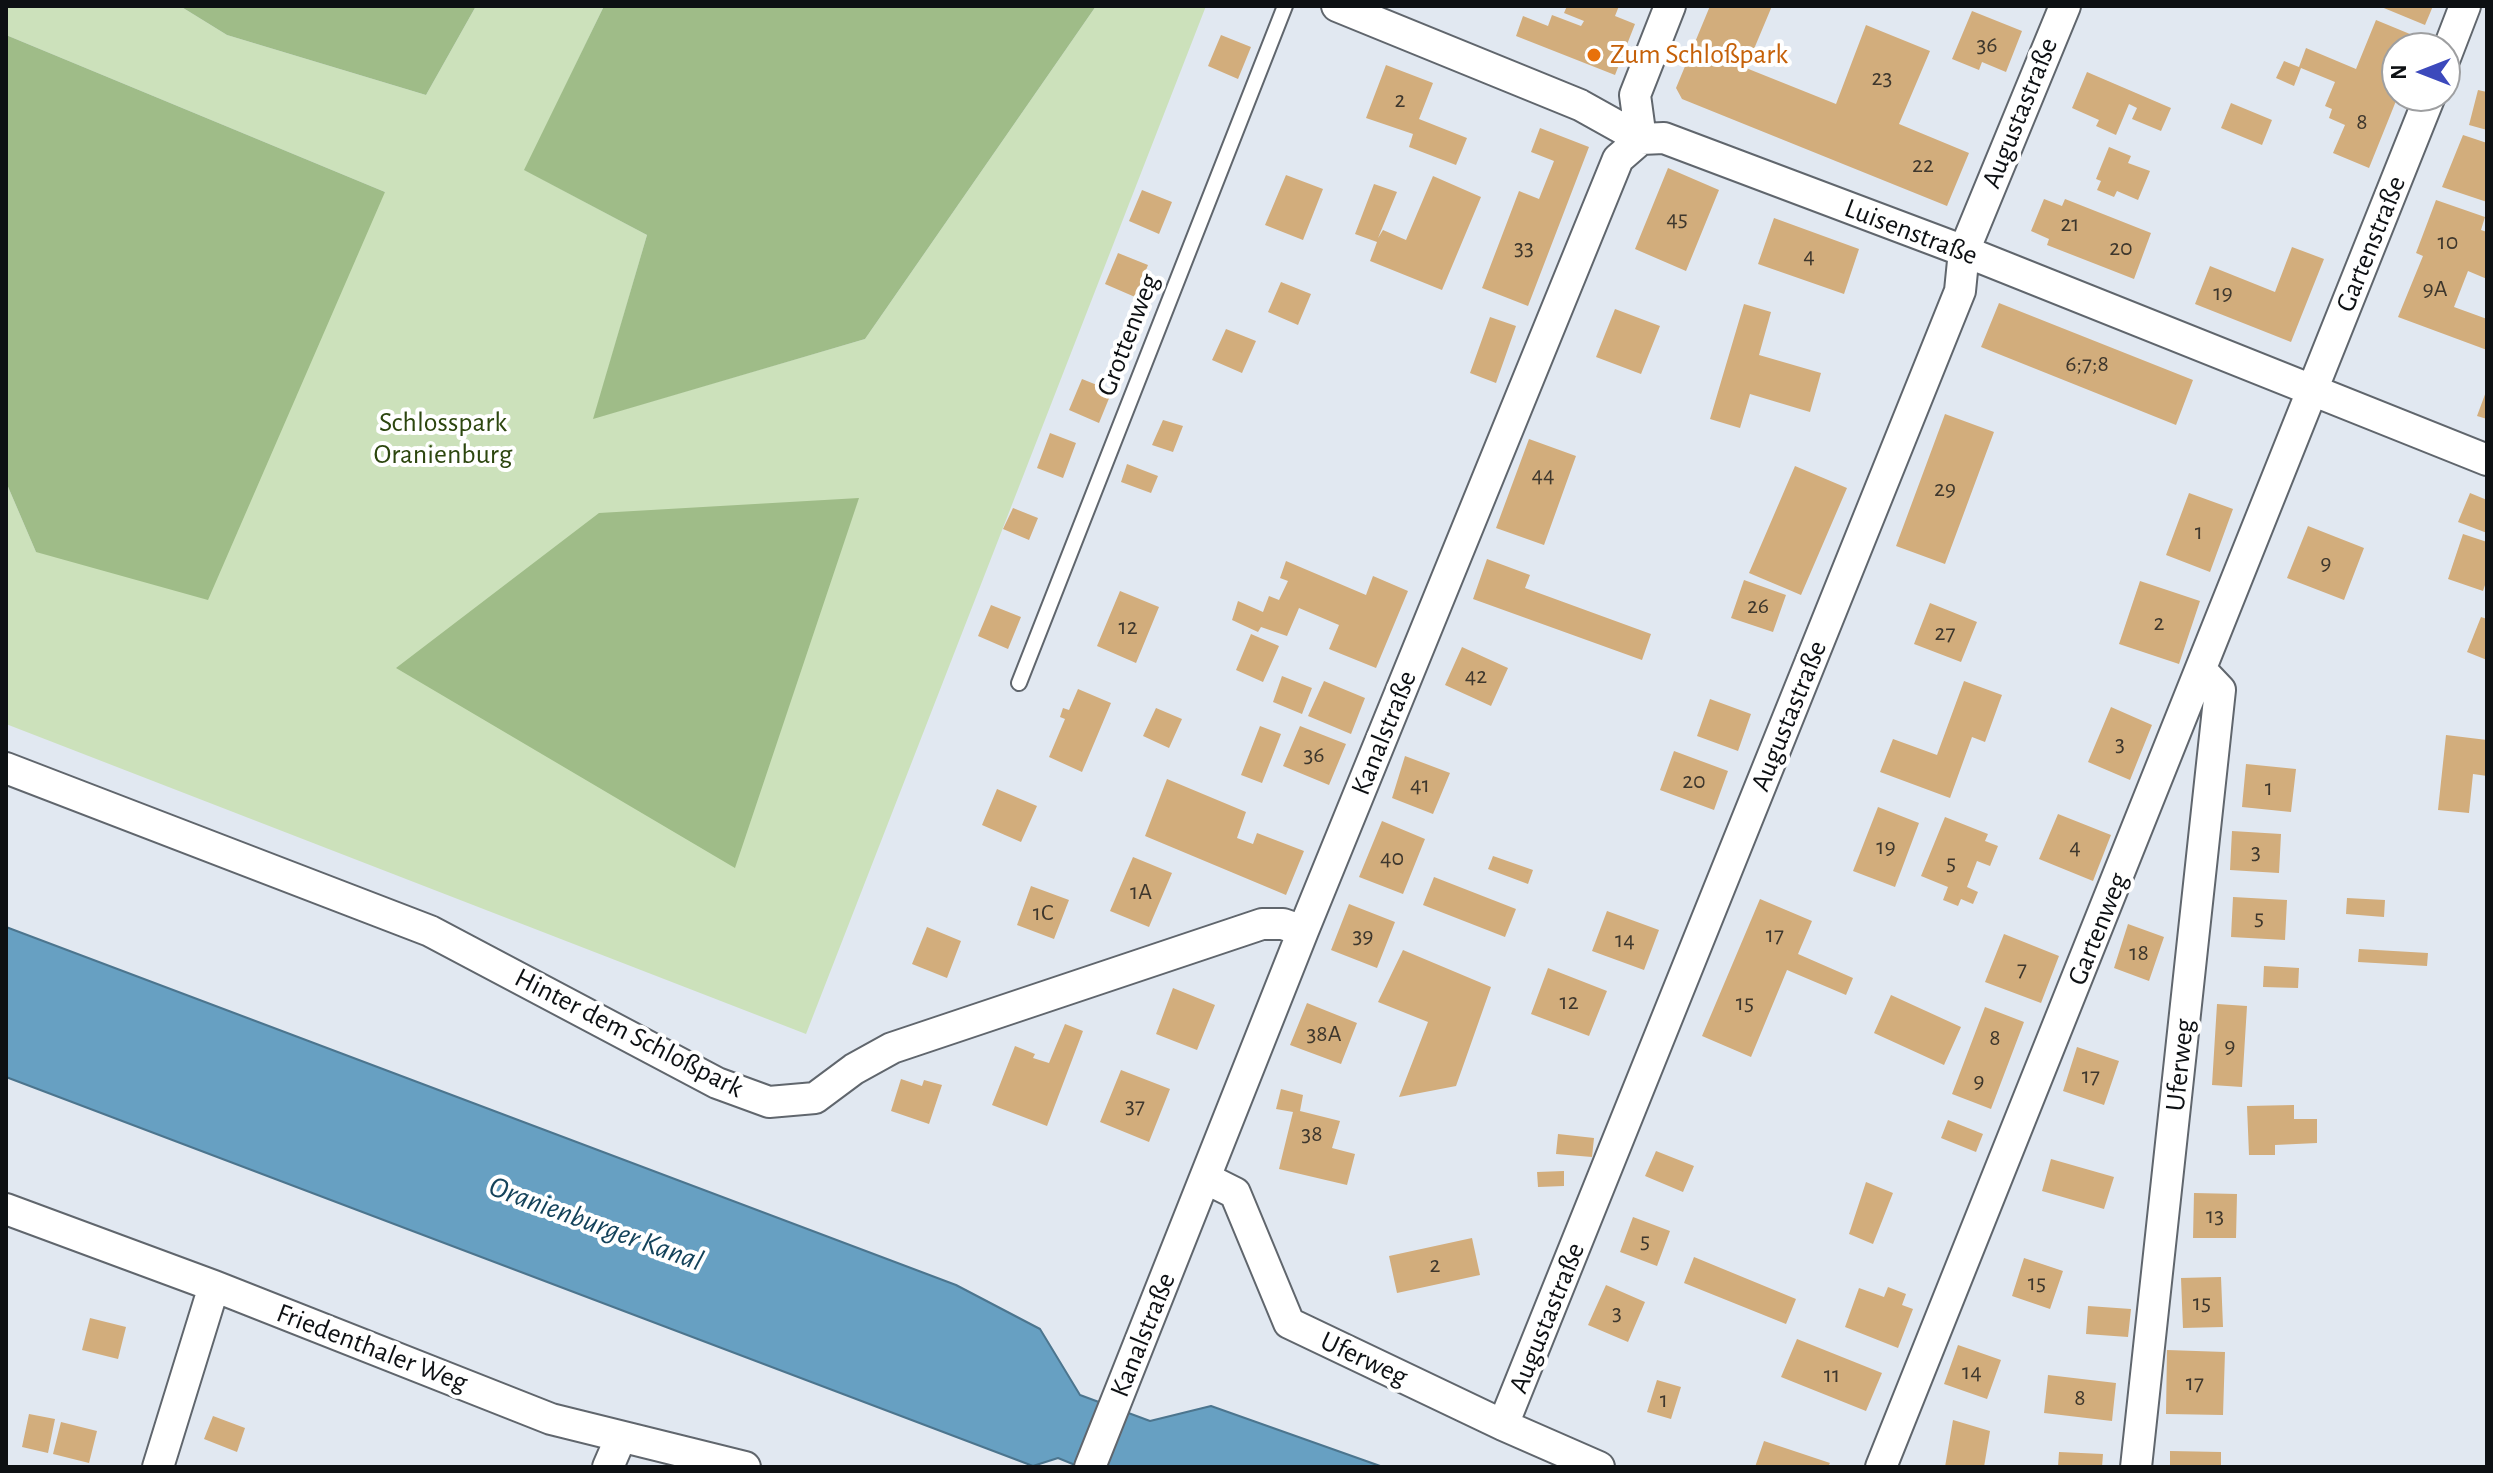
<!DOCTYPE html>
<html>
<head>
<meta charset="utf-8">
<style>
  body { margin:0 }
  #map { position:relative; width:2493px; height:1473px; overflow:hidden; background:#e1e8f1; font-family:"Alegreya Sans",sans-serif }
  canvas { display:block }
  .frame { position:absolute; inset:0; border:8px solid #0d1013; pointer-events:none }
  .north { position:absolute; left:2381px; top:32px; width:80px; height:80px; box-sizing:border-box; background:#fff; border:2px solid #9e9fa1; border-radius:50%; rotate:270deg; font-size:22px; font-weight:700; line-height:32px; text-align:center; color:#0d1013 }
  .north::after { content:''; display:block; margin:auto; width:28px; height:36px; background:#3c49bc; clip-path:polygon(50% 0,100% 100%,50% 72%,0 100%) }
</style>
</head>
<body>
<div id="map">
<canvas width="2493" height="1473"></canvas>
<div class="frame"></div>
<div class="north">N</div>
</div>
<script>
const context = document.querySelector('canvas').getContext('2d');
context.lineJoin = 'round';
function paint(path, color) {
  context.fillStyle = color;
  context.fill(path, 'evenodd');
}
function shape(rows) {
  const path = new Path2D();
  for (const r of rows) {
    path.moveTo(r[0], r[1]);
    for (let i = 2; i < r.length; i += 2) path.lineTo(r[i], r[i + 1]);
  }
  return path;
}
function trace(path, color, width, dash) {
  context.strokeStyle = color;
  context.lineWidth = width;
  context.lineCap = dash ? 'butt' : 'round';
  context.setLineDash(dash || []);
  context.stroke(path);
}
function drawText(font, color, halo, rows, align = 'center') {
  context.font = font + ' "Alegreya Sans",sans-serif';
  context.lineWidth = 8;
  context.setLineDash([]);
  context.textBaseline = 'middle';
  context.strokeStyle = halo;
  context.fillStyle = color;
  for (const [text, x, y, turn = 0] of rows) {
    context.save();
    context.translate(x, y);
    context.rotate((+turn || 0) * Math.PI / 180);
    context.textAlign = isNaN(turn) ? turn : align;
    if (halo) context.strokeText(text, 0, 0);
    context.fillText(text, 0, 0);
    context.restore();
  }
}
paint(shape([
  [6,6,180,6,227,35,426,95,476,6,604,6,525,170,647,235,594,418,865,339,1096,6,1206,6,806,1034,6,724,6,482,36,552,385,192,6,35]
]), '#cce1bb');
paint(shape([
  [180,6,476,6,426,95,227,35],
  [604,6,1096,6,865,339,593,419,647,235,524,170],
  [6,35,385,192,208,600,36,552,6,482],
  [859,498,735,868,396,668,599,513]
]), '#9fbc88');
const water = shape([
  [6,927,956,1285,1040,1329,1080,1395,1150,1421,1211,1406,1383,1467,1080,1467,1058,1458,1033,1466,6,1077,6,927]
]);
paint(water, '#67a0c2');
trace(water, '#4c758e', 2);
paint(shape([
  [1567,6,1619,6,1615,16,1635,24,1615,75,1516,36,1523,16,1548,26,1552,15,1581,26,1584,21,1564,13],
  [1710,6,1772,6,1746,68,1836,104,1866,25,1930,51,1899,124,1969,153,1947,206,1682,99,1676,88],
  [2379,6,2433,6,2425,25],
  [1972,11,2022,31,2006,72,1982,62,1979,70,1952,59],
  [2376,20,2422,39,2418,48,2397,48,2398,96,2369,168,2333,153,2345,125,2329,118,2332,109,2325,106,2335,82,2301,68,2294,86,2276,78,2284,61,2299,67,2306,48,2356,69],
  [1221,35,1251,47,1238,79,1208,66],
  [1386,65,1433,83,1419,119,1467,138,1456,165,1409,147,1413,134,1366,118],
  [2087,72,2171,108,2161,131,2132,119,2137,108,2129,104,2116,135,2096,126,2099,120,2072,108],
  [2478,90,2487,92,2487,130,2469,125],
  [2231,103,2272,120,2262,145,2221,128],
  [1540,128,1589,147,1528,306,1482,288,1519,191,1539,199,1554,161,1531,152],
  [2463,135,2487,143,2487,202,2442,187],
  [2109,147,2131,156,2128,163,2150,171,2138,200,2117,191,2114,197,2097,190,2101,181,2096,179],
  [1668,168,1719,190,1686,271,1635,249],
  [1286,175,1323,189,1303,240,1265,225],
  [1433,176,1481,197,1442,290,1370,261,1377,242,1355,234,1374,184,1397,192,1378,238,1383,230,1406,240],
  [1142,190,1172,202,1159,234,1129,221],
  [2044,199,2062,206,2065,199,2151,233,2134,279,2047,245,2049,239,2031,231],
  [2436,200,2485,217,2481,230,2487,232,2487,279,2468,271,2454,307,2487,319,2487,350,2398,317,2423,256,2416,253],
  [1774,218,1859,249,1844,294,1758,264],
  [2292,247,2324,259,2291,342,2195,304,2210,266,2275,292],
  [1118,253,1148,265,1135,297,1105,284],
  [1281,282,1311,294,1298,325,1268,312],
  [1999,303,2193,380,2176,425,1981,347],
  [1744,304,1771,312,1759,355,1821,373,1810,412,1750,394,1740,428,1710,419],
  [1615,309,1660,326,1641,374,1596,357],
  [1490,317,1516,326,1496,383,1470,373],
  [1226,329,1256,341,1242,373,1212,360],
  [1082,379,1112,391,1099,423,1069,410],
  [2487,389,2487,419,2477,416],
  [1945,414,1994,432,1945,564,1896,546],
  [1163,420,1183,426,1173,452,1152,445],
  [1050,433,1076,443,1063,478,1037,468],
  [1529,439,1576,456,1544,545,1496,528],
  [1127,464,1158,476,1151,493,1121,482],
  [1795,466,1847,488,1801,595,1749,573],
  [2189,493,2233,509,2210,572,2166,555],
  [2470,493,2487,500,2487,533,2458,522],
  [1013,508,1038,518,1029,540,1003,529],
  [2308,526,2364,548,2344,600,2287,578],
  [2463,534,2487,542,2487,579,2483,591,2448,579],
  [1487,559,1530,575,1525,588,1651,634,1642,660,1473,599],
  [1286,561,1366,595,1373,576,1408,591,1376,668,1329,649,1339,625,1299,608,1287,636,1261,627,1258,632,1232,620,1238,601,1263,612,1269,596,1279,600,1288,581,1280,578],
  [1744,580,1786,595,1773,632,1731,618],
  [2140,581,2200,601,2179,664,2119,644],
  [1120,591,1159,607,1136,663,1097,646],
  [1930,603,1977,622,1961,662,1914,644],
  [991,605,1021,617,1008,649,978,636],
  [2481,617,2487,619,2487,660,2467,652],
  [1251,634,1279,646,1263,682,1236,670],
  [1462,647,1508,668,1491,706,1445,685],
  [1282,676,1312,688,1302,714,1273,702],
  [1324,681,1365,698,1351,734,1308,716],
  [1964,681,2002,695,1985,742,1972,737,1950,798,1880,772,1893,739,1937,755],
  [1078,689,1111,703,1082,772,1049,757,1065,719,1060,717,1063,708,1069,710],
  [1710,699,1751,714,1738,751,1697,736],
  [2111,707,2152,725,2130,780,2088,762],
  [1156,708,1182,719,1169,748,1143,736],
  [1260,726,1281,734,1262,783,1241,775],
  [1300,726,1346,744,1329,785,1283,766],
  [2446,735,2487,740,2487,776,2473,774,2469,813,2438,810],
  [1674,751,1728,771,1714,810,1660,790],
  [1405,756,1450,773,1433,814,1392,798],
  [2246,764,2296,769,2291,812,2242,807],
  [1167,779,1246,812,1237,838,1253,844,1257,833,1304,851,1286,895,1145,836],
  [997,789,1037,806,1021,842,982,825],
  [1878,807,1919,823,1895,887,1853,871],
  [2058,814,2111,835,2093,881,2039,859],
  [1945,817,1988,834,1985,841,1998,846,1990,866,1977,861,1967,887,1978,892,1973,904,1961,899,1958,906,1943,900,1948,887,1921,876],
  [1382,821,1425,839,1403,894,1359,877],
  [2232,831,2281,834,2279,873,2230,870],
  [1493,856,1533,870,1528,884,1488,869],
  [1133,857,1172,873,1149,927,1110,911],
  [1434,877,1516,909,1505,937,1423,905],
  [1031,886,1069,900,1054,939,1017,925],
  [2233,897,2287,900,2285,940,2231,937],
  [2347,898,2385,900,2384,917,2346,914],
  [1760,899,1812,921,1798,954,1853,978,1846,995,1787,970,1751,1057,1702,1036],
  [1349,904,1395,922,1377,968,1331,950],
  [1607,911,1659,930,1644,970,1592,951],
  [2128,924,2164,937,2149,981,2114,968],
  [927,927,961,941,947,978,912,964],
  [2004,934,2059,956,2041,1003,1985,982],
  [2359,949,2428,953,2427,966,2358,962],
  [1403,950,1491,987,1456,1086,1399,1097,1428,1022,1378,1002],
  [2264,966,2299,968,2298,988,2263,987],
  [1548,968,1607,991,1589,1036,1531,1014],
  [1173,988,1215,1005,1197,1050,1156,1034],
  [1891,995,1961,1027,1944,1065,1874,1033],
  [1307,1003,1357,1023,1341,1064,1290,1045],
  [2217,1004,2247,1006,2242,1087,2212,1085],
  [1985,1007,2024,1022,1991,1109,1952,1094],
  [1065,1024,1083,1031,1047,1126,992,1105,1015,1046,1035,1054,1033,1058,1049,1063],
  [2077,1047,2119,1061,2104,1105,2063,1091],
  [1121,1070,1170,1089,1149,1142,1100,1122],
  [901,1079,922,1086,924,1080,942,1085,929,1124,891,1111],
  [1281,1089,1303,1095,1300,1111,1340,1121,1332,1148,1355,1154,1347,1185,1279,1169,1293,1112,1276,1109],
  [2294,1105,2294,1119,2317,1119,2317,1143,2275,1145,2275,1155,2249,1155,2247,1106],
  [1948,1120,1983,1134,1976,1152,1941,1138],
  [1558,1134,1594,1138,1592,1157,1556,1154],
  [1656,1151,1694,1166,1683,1192,1645,1176],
  [2051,1159,2114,1177,2104,1209,2042,1191],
  [1564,1171,1564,1186,1538,1187,1537,1172],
  [1866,1182,1893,1193,1873,1244,1849,1234],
  [2194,1193,2237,1194,2236,1238,2193,1238],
  [1633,1217,1670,1231,1657,1266,1620,1252],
  [1472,1238,1480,1275,1397,1293,1389,1256],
  [1694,1257,1796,1299,1786,1324,1684,1283],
  [2024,1258,2063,1271,2050,1309,2012,1296],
  [2221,1277,2223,1327,2183,1328,2181,1278],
  [1606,1285,1645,1302,1628,1342,1588,1325],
  [1888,1287,1906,1294,1902,1305,1913,1309,1898,1348,1845,1327,1859,1288,1884,1297],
  [2088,1306,2131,1309,2128,1337,2086,1334],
  [90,1318,126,1327,118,1359,82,1350],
  [1797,1339,1882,1373,1866,1411,1781,1377],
  [1958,1345,2001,1360,1987,1399,1944,1384],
  [2167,1350,2225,1352,2223,1415,2166,1414],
  [2048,1375,2116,1383,2112,1421,2044,1413],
  [1657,1380,1681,1387,1671,1419,1647,1412],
  [29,1414,55,1419,48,1453,22,1447],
  [213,1416,245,1428,237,1452,204,1439],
  [1953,1420,1990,1431,1984,1467,1945,1467],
  [61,1422,97,1431,89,1463,53,1454],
  [1764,1441,1830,1463,1828,1467,1755,1467],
  [2170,1451,2221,1452,2221,1467,2170,1467],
  [2059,1452,2103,1454,2102,1467,2058,1467]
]), '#d2ad7c');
const lane = shape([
  [1019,683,1285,6]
]);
const street = shape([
  [1337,6,1580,105,1641,139,1664,138,1964,251,2487,460],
  [2445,58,2465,6],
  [1641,139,1635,95,1670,6],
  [6,768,430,931,717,1083,769,1102,815,1098,854,1069,892,1048,1262,924,1283,924,1303,931],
  [1205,1178,1235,1193,1289,1323,1503,1425,1599,1467],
  [6,1209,214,1286,551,1419,745,1467],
  [1503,1425,1960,291,1964,251,2065,6],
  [158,1467,214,1286],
  [608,1467,621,1437],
  [1090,1467,1303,931,1618,159,1641,139],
  [1881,1467,2430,96],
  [2136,1467,2220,690,2202,671]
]);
trace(lane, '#60666d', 18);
trace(street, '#60666d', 34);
trace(lane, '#fff', 14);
trace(street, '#fff', 30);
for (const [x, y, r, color] of [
  [1594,55,8,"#e8710a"]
]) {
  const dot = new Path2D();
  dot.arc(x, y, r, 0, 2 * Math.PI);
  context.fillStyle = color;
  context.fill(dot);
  trace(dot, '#fff', 3);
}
drawText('24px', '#3e372d', null, [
  ["36",1987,45],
  ["23",1882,78],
  ["2",1400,100],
  ["8",2362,122],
  ["22",1923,165],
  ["45",1677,219],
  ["21",2070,224],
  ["10",2448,242],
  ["33",1524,248],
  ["20",2121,248],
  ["4",1809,256],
  ["9A",2435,289],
  ["19",2223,293],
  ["6;7;8",2087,364],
  ["44",1543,475],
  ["29",1945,489],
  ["1",2199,532],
  ["9",2326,563],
  ["26",1758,606],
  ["2",2159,623],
  ["12",1128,627],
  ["27",1945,633],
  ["42",1476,676],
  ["3",2120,744],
  ["36",1314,755],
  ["20",1694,781],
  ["41",1420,785],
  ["1",2269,788],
  ["19",1886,847],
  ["4",2075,847],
  ["3",2256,852],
  ["40",1392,858],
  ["5",1951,863],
  ["1A",1141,892],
  ["1C",1043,913],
  ["5",2259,918],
  ["17",1775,935],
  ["39",1363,936],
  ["14",1625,940],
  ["18",2139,953],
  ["7",2022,969],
  ["12",1569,1002],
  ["15",1745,1003],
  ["38A",1324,1034],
  ["8",1995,1038],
  ["9",2230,1046],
  ["17",2091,1076],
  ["9",1979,1081],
  ["37",1135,1106],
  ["38",1312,1134],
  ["13",2215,1216],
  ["5",1645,1241],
  ["2",1435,1265],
  ["15",2037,1283],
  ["15",2202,1303],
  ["3",1617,1313],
  ["14",1972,1372],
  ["11",1832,1375],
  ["17",2195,1383],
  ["8",2080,1398],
  ["1",1664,1400]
]);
drawText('28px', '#c56008', '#fff', [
  ["Zum Schloßpark",1610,55]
], 'left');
drawText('28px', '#0d1013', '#fff', [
  ["Augustastraße",2020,113,-68],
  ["Luisenstraße",1911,232,21],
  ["Gartenstraße",2371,244,-68],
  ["Grottenweg",1128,335,-69],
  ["Augustastraße",1789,716,-68],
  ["Kanalstraße",1384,733,-68],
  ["Gartenweg",2098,929,-68],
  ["Hinter dem Schloßpark",629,1033,27],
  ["Uferweg",2180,1065,-84],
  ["Augustastraße",1547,1318,-68],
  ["Kanalstraße",1143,1335,-68],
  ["Friedenthaler Weg",372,1348,21],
  ["Uferweg",1364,1359,25]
]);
drawText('28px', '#2c460e', '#fff', [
  ["Schlosspark",443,423],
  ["Oranienburg",443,455]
]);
drawText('italic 30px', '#14435b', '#fff', [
  ["Oranienburger Kanal",596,1224,20]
]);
</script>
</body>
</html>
